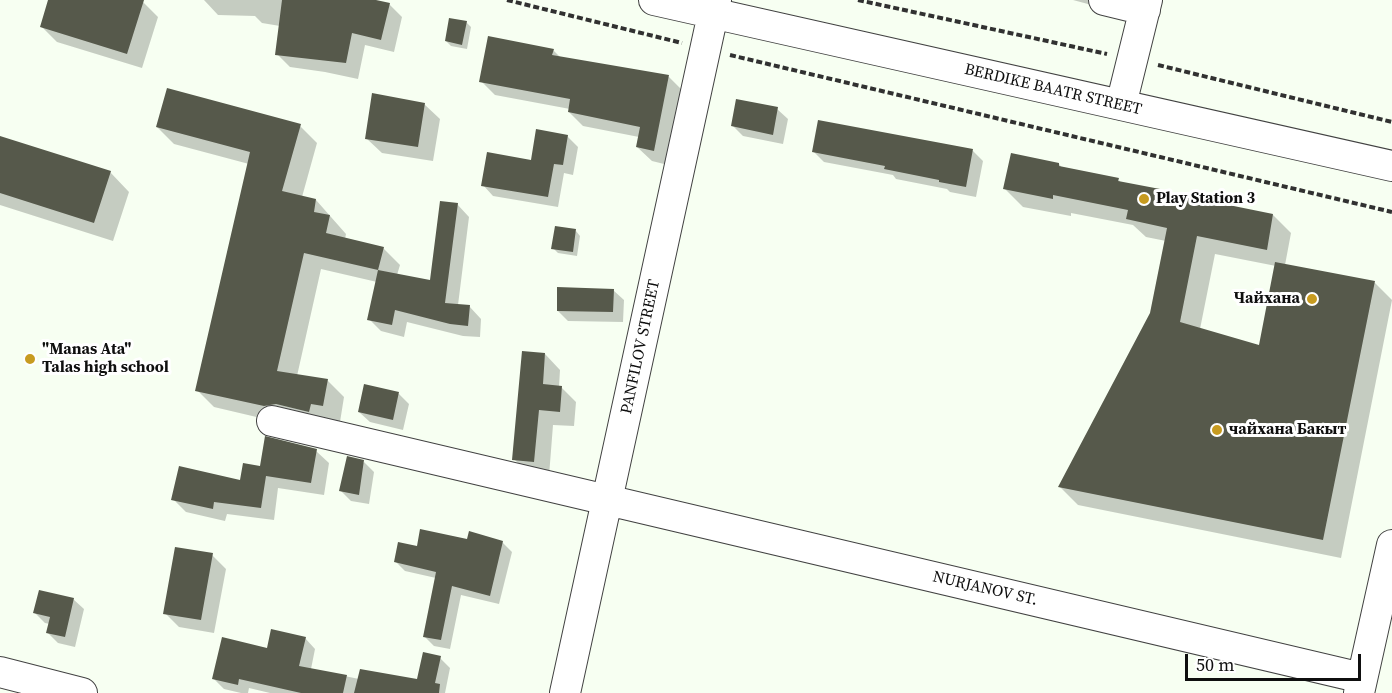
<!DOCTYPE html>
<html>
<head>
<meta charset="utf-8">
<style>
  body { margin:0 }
  #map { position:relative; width:1392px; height:693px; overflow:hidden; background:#f7fff2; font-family:"Source Serif 4",serif }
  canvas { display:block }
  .scale { position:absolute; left:1185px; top:654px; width:176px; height:27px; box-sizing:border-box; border:3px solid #0f0f0f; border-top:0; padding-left:8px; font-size:18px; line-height:21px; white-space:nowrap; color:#0f0f0f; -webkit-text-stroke:4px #fff; paint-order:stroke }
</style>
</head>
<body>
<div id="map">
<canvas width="1392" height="693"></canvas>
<div class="scale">50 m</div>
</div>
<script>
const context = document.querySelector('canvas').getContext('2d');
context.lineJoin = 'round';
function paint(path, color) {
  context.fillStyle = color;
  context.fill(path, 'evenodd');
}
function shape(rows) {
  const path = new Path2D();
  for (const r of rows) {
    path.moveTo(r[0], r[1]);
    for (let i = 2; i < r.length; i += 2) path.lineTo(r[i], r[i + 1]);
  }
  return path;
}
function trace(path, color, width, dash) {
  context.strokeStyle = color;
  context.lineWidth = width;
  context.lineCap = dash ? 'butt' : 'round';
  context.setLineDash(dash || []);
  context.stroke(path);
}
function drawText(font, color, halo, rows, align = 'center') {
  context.font = font + ' "Source Serif 4",serif';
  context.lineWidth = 6;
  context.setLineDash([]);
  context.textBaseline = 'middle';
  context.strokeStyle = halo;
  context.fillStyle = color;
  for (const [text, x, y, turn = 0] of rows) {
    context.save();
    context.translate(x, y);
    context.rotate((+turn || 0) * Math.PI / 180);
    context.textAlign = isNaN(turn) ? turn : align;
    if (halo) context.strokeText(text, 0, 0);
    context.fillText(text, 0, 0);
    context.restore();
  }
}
paint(shape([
  [50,0,136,0,143,2,158,17,142,68,57,42,42,27],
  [204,0,370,0,389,4,402,17,394,52,365,45,358,79,325,72,290,67,277,54,280,26,262,23,255,16,218,15],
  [1073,0,1141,0,1110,10],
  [466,22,471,27,467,49,451,46,446,41],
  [553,50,561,58,669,77,683,91,668,165,652,161,637,147,639,137,583,126,569,112,570,109,495,95,481,81],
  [424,104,440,119,433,161,382,153,366,138],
  [777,109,788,119,783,144,743,136,733,126],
  [300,126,317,143,302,197,316,200,346,234,345,239,383,248,400,265,397,275,431,282,457,204,469,217,458,305,469,306,481,319,480,337,463,336,407,322,404,337,381,331,369,319,377,282,321,269,297,376,327,380,344,397,340,422,282,423,214,407,197,390,249,164,174,144,157,127],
  [567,136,578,147,573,175,564,173,558,207,493,196,483,185,532,162],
  [0,137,110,172,129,192,113,241,0,205],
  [973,151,983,161,976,197,950,192,947,189,896,179,893,175,824,162,814,152],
  [1059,164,1063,169,1118,179,1122,184,1160,190,1163,193,1273,215,1291,233,1285,265,1375,283,1392,300,1341,558,1078,505,1060,487,1152,314,1166,241,1146,237,1133,225,1071,213,1071,216,1023,207,1005,189],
  [1215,254,1276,266,1260,347,1200,329],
  [576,231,580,236,577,256,558,253,553,248],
  [613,290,624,300,623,322,568,321,558,311],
  [545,354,560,370,559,387,561,387,576,402,574,426,553,425,549,476,529,474,514,459],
  [365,386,399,394,409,404,403,430,370,422,359,412],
  [316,451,329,463,324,495,278,488,274,520,227,514,225,521,186,512,173,499,242,481,261,468],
  [364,462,374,472,369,504,351,501,341,491],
  [468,541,502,542,512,552,499,604,461,595,450,649,434,646,424,636,436,578,405,571,396,562,418,548],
  [212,555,226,569,214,633,179,627,165,613],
  [73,599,84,609,75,647,58,643,48,633,50,624,45,623,35,613],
  [305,638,315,649,311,669,359,679,419,681,440,658,450,668,445,693,270,693,249,688,248,693,241,693,224,689,214,679,268,649]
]), '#0003');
paint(shape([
  [48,0,144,0,127,54,40,27],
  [282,0,376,0,390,3,381,40,352,33,346,63,275,55],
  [449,18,467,21,462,45,445,41],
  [488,36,554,49,552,55,669,75,654,151,636,147,640,127,568,112,570,99,479,82],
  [167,88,301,124,282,191,316,199,314,212,330,215,326,233,384,247,378,270,304,253,277,371,328,379,323,406,311,404,309,412,276,404,264,406,195,391,250,152,156,127],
  [372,93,425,103,418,147,365,139],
  [736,99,778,107,773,135,731,126],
  [818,120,973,149,966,187,939,182,939,180,884,169,885,166,812,152],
  [536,129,568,135,563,165,554,164,548,197,481,186,487,152,531,160],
  [0,136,111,171,94,223,0,193],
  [1011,153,1059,163,1059,166,1119,178,1118,181,1160,189,1160,191,1273,214,1267,250,1197,236,1180,322,1259,345,1275,262,1375,281,1323,540,1058,487,1150,313,1167,228,1126,219,1128,210,1053,195,1053,199,1003,189],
  [440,201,458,203,445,303,470,305,468,326,450,324,395,310,392,325,367,320,378,270,430,280],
  [555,226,576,229,573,252,551,249],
  [557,287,614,289,613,312,557,311],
  [522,351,545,353,543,384,562,386,560,412,539,410,534,462,512,460],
  [364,384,399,392,393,420,358,412],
  [265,436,317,449,311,483,266,476,261,508,214,502,213,509,171,500,179,466,240,480,243,463,260,466],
  [347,456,364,460,359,495,339,491],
  [420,529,467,539,469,531,503,541,490,596,452,586,441,640,423,637,436,572,394,562,398,542,417,546],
  [175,547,213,553,201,620,163,614],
  [39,590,74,598,65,637,46,633,50,617,33,613],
  [271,629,306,637,299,666,347,675,343,693,301,693,239,679,238,685,212,679,222,637,267,648],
  [423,652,441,656,435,683,440,684,439,693,354,693,360,669,417,679]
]), '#56594b');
const minor = shape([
  [654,0,1392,166],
  [1104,0,1145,10],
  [1121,105,1147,0],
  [272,421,1362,678],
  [0,672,82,693],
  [565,693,716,0],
  [1359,693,1392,545]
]);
trace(minor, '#424242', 32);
trace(shape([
  [507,0,682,43],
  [858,0,1107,54],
  [730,55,1392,212],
  [1158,65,1392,122]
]), '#313131', 4, [6, 3]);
trace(minor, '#fff', 30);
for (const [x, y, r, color] of [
  [1144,199,6,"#c79b20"],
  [1312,299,6,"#c79b20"],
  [30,359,6,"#c79b20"],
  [1217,430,6,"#c79b20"]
]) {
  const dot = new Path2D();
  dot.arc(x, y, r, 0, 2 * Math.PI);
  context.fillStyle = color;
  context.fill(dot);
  trace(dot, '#fff', 2);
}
drawText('16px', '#0f0f0f', '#fff', [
  ["BERDIKE BAATR STREET",1053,90,13],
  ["PANFILOV STREET",641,347,-78],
  ["NURJANOV ST.",985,589,13]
]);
drawText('bold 16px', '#0f0f0f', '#fff', [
  ["Play Station 3",1156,199],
  ["Чайхана",1300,299,"right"],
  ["\"Manas Ata\"",42,350],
  ["Talas high school",42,368],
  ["чайхана Бакыт",1229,430]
], 'left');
</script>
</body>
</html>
